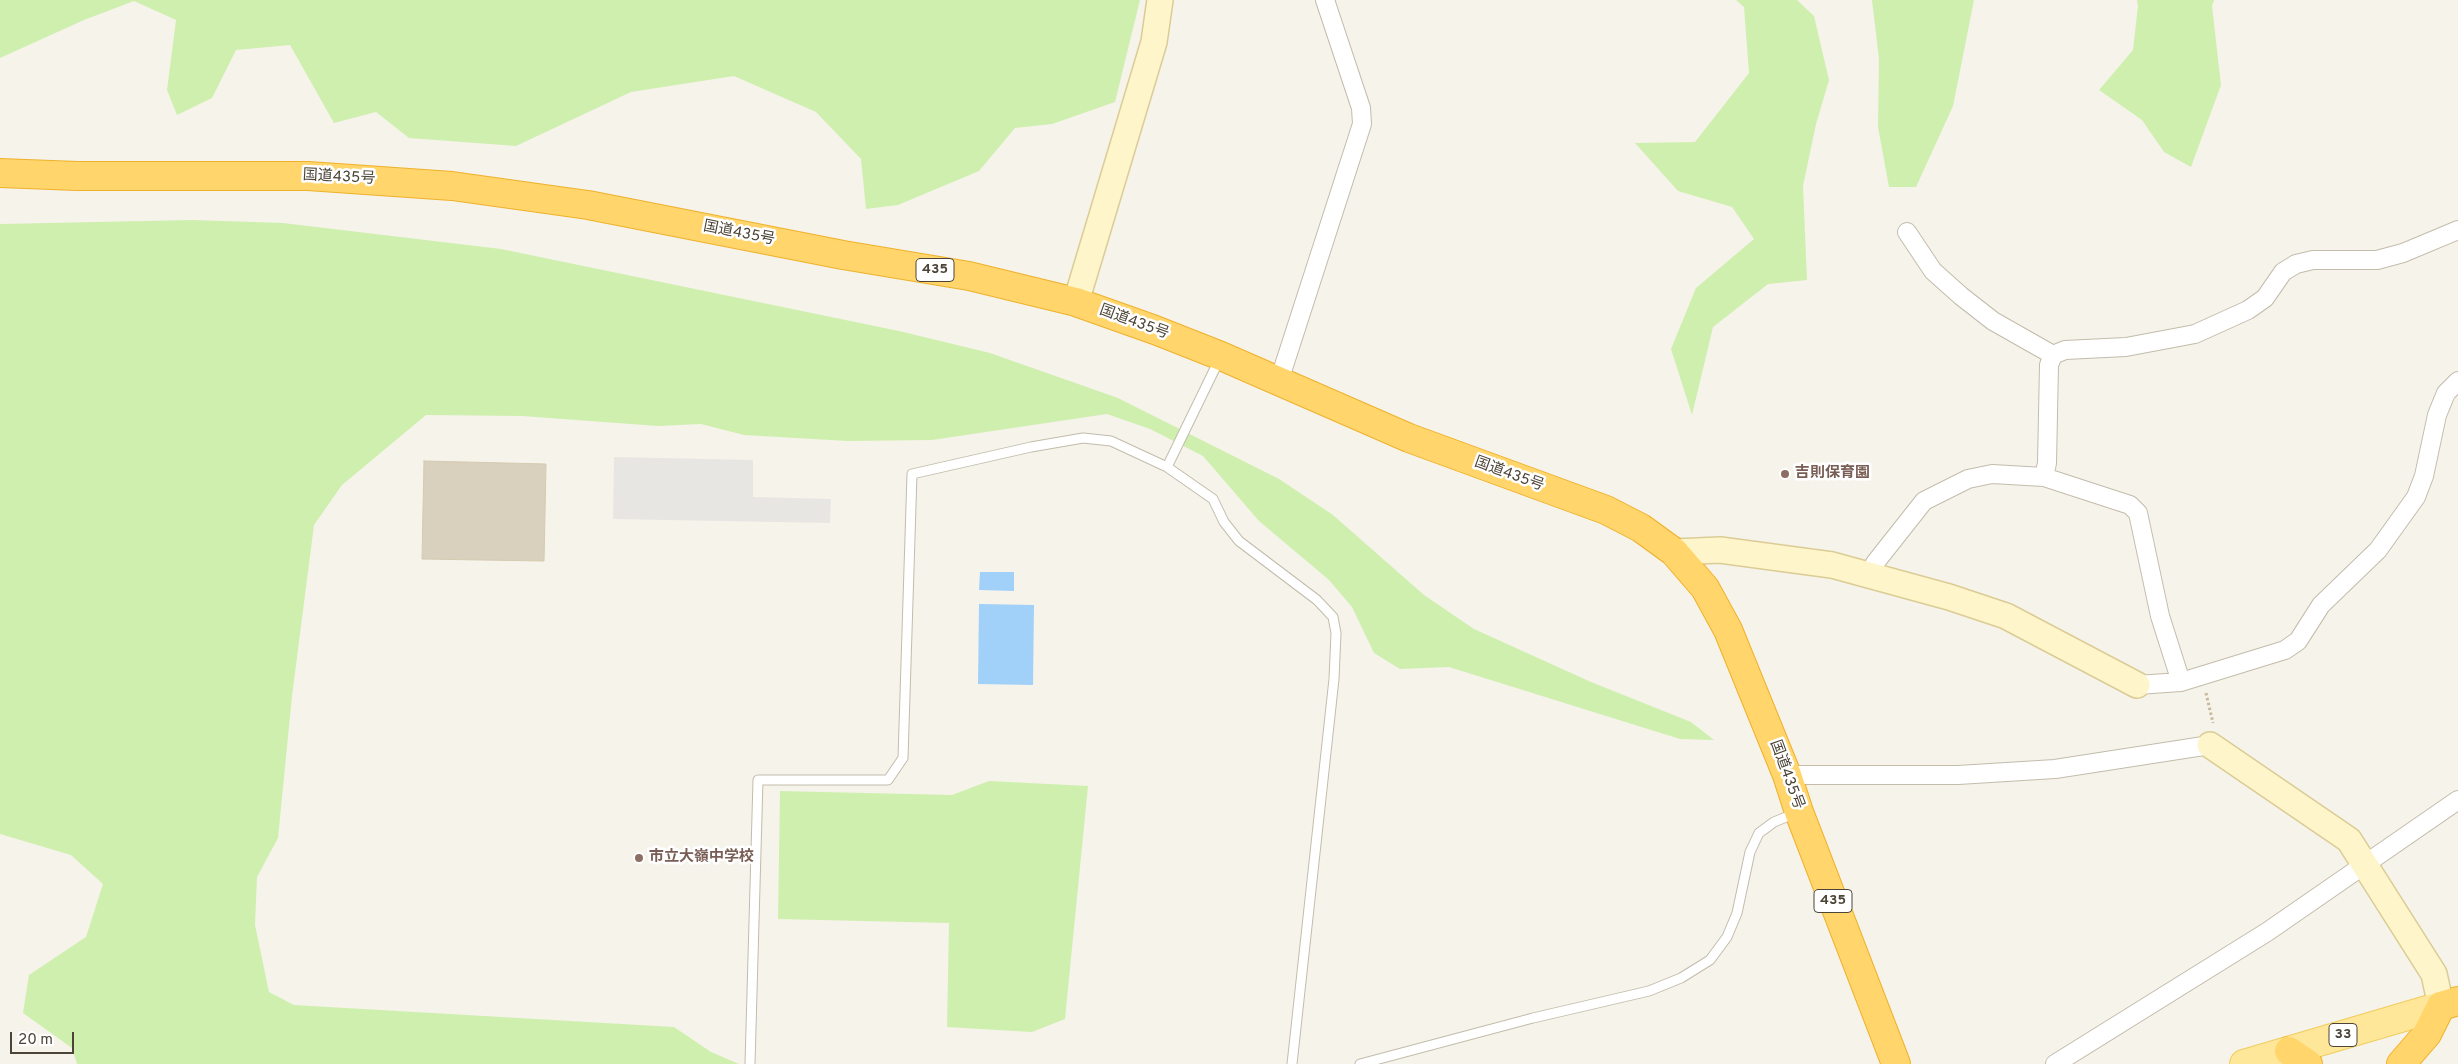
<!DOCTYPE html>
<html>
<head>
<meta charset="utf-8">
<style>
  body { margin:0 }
  #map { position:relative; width:2458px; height:1064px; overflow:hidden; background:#f6f3ea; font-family:Overpass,sans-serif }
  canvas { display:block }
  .scale { position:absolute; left:10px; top:1032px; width:64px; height:22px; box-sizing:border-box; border:2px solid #4c4437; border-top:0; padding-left:6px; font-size:15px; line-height:18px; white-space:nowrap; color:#4c4437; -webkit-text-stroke:4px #fff; paint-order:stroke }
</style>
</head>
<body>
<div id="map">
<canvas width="2458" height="1064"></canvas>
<div class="scale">20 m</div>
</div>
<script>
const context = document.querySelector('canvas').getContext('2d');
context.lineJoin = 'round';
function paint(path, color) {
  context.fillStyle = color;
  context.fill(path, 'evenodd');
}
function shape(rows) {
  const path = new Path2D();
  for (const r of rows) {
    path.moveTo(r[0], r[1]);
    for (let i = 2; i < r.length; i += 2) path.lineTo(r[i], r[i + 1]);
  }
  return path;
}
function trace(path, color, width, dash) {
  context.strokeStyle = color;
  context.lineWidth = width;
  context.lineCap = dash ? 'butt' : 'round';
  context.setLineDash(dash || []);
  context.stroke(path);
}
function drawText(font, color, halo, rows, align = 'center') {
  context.font = font + ' Overpass,"Noto Sans JP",sans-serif';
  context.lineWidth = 5;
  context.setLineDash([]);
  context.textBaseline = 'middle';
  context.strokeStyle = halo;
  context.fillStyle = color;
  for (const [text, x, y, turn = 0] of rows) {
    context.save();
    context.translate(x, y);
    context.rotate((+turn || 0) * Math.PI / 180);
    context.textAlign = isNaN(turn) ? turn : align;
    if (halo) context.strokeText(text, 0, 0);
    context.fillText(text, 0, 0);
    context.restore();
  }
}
paint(shape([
  [0,0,1140,0,1115,102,1052,124,1015,128,979,171,898,205,866,209,861,159,816,112,734,76,631,92,516,146,409,138,376,112,334,123,290,45,236,50,212,98,177,115,167,90,176,20,134,1,84,20,0,58],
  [1736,0,1797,0,1814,16,1829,80,1816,124,1803,186,1807,280,1768,284,1713,327,1692,415,1671,349,1696,288,1754,239,1732,207,1678,191,1635,143,1695,142,1749,73,1744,7],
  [1872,0,1974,0,1953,106,1916,187,1889,187,1878,127,1879,59],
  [2137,0,2214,0,2212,6,2221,85,2191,167,2164,152,2142,120,2099,90,2133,50,2138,6],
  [193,220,283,223,501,249,899,331,990,353,1118,398,1279,479,1333,515,1424,595,1474,629,1591,682,1691,722,1714,740,1680,739,1449,667,1400,669,1374,653,1352,607,1329,580,1259,521,1203,456,1150,429,1107,414,932,440,848,441,744,435,701,424,658,426,522,416,426,415,342,485,314,525,292,696,278,838,257,877,255,925,269,992,294,1005,674,1027,711,1052,739,1064,77,1064,72,1048,23,1013,29,975,86,937,103,884,71,855,0,834,0,224],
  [989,781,1088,786,1065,1019,1032,1032,947,1027,949,923,778,919,780,791,952,795]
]), '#cfefaf');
paint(shape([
  [614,457,753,460,753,497,831,499,830,523,613,519]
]), '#e8e6e2');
paint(shape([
  [980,572,1014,572,1014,591,979,590],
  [979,604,1034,605,1033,685,978,684]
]), '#a1d0f9');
const building = shape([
  [424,461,546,464,544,561,422,559,424,461]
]);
paint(building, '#dad0be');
trace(building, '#d5c9b0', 1);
const lane = shape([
  [1220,358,1167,467,1213,499,1224,522,1239,541,1317,600,1333,617,1336,633,1334,679,1292,1064],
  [750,1064,758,780,888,780,903,758,912,474,1031,447,1083,438,1111,441,1167,467],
  [1360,1064,1533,1018,1649,991,1681,978,1710,960,1727,937,1737,913,1750,852,1759,833,1774,822,1796,813]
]);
const street = shape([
  [1907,232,1933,271,1961,296,1993,321,2053,355],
  [1279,381,1362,124,1361,108,1325,0],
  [2044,477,2130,505,2138,513,2160,616,2181,682],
  [1871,576,1875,563,1924,501,1968,479,1992,474,2044,477,2047,463,2049,365,2053,355,2065,350,2126,347,2195,334,2248,310,2265,298,2283,272,2296,264,2313,260,2377,260,2403,253,2458,230],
  [2137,685,2181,682,2285,650,2298,641,2321,605,2378,550,2416,497,2424,476,2437,415,2446,393,2458,381],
  [1787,775,1958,775,2055,769,2210,745],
  [2055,1064,2267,932,2458,800]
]);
const secondary = shape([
  [1076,302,1154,42,1160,0],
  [1674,552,1720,550,1832,565,1949,597,2006,616,2137,685],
  [2210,745,2349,840,2434,974,2441,1006]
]);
const primary = shape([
  [2244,1064,2441,1006]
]);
const highway = shape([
  [0,173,77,176,308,176,452,186,588,205,843,255,969,276,1076,302,1155,330,1221,356,1409,438,1606,510,1641,528,1674,552,1705,588,1728,630,1787,775,1799,812,1896,1064],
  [2289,1051,2308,1064],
  [2401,1064,2427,1034,2441,1006,2458,1001]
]);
trace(lane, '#c3bcab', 11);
trace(street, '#c3bcab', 20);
trace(secondary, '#dbcc95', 28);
trace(primary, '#f1cc5d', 30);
trace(highway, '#efb12b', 30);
trace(shape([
  [2206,693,2213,723]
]), '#c7b99a', 3, [2.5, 2.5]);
trace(lane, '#fff', 9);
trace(street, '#fff', 18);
trace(secondary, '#fff5cb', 25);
trace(primary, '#ffe79a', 28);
trace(highway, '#ffd56c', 28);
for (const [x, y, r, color] of [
  [1785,474,5,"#8d6e63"],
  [639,858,5,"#8d6e63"]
]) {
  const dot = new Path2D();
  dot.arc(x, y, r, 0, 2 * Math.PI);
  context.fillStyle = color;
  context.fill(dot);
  trace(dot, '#fff', 2);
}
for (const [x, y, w] of [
  [935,270,38],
  [1833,901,38],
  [2343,1035,28]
]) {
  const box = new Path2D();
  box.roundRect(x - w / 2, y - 11.5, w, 23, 4);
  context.fillStyle = '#fff';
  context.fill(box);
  trace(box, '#4c4437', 1);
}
drawText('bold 14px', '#4c4437', null, [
  ["435",935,270],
  ["435",1833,901],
  ["33",2343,1035]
]);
drawText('15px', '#4c4437', '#fff', [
  ["国道435号",339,178,3],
  ["国道435号",739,234,11],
  ["国道435号",1134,323,20],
  ["国道435号",1509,475,20],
  ["国道435号",1786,775,70]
]);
drawText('bold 15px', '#785e54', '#fff', [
  ["吉則保育園",1795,474],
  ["市立大嶺中学校",649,858]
], 'left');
</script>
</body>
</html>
